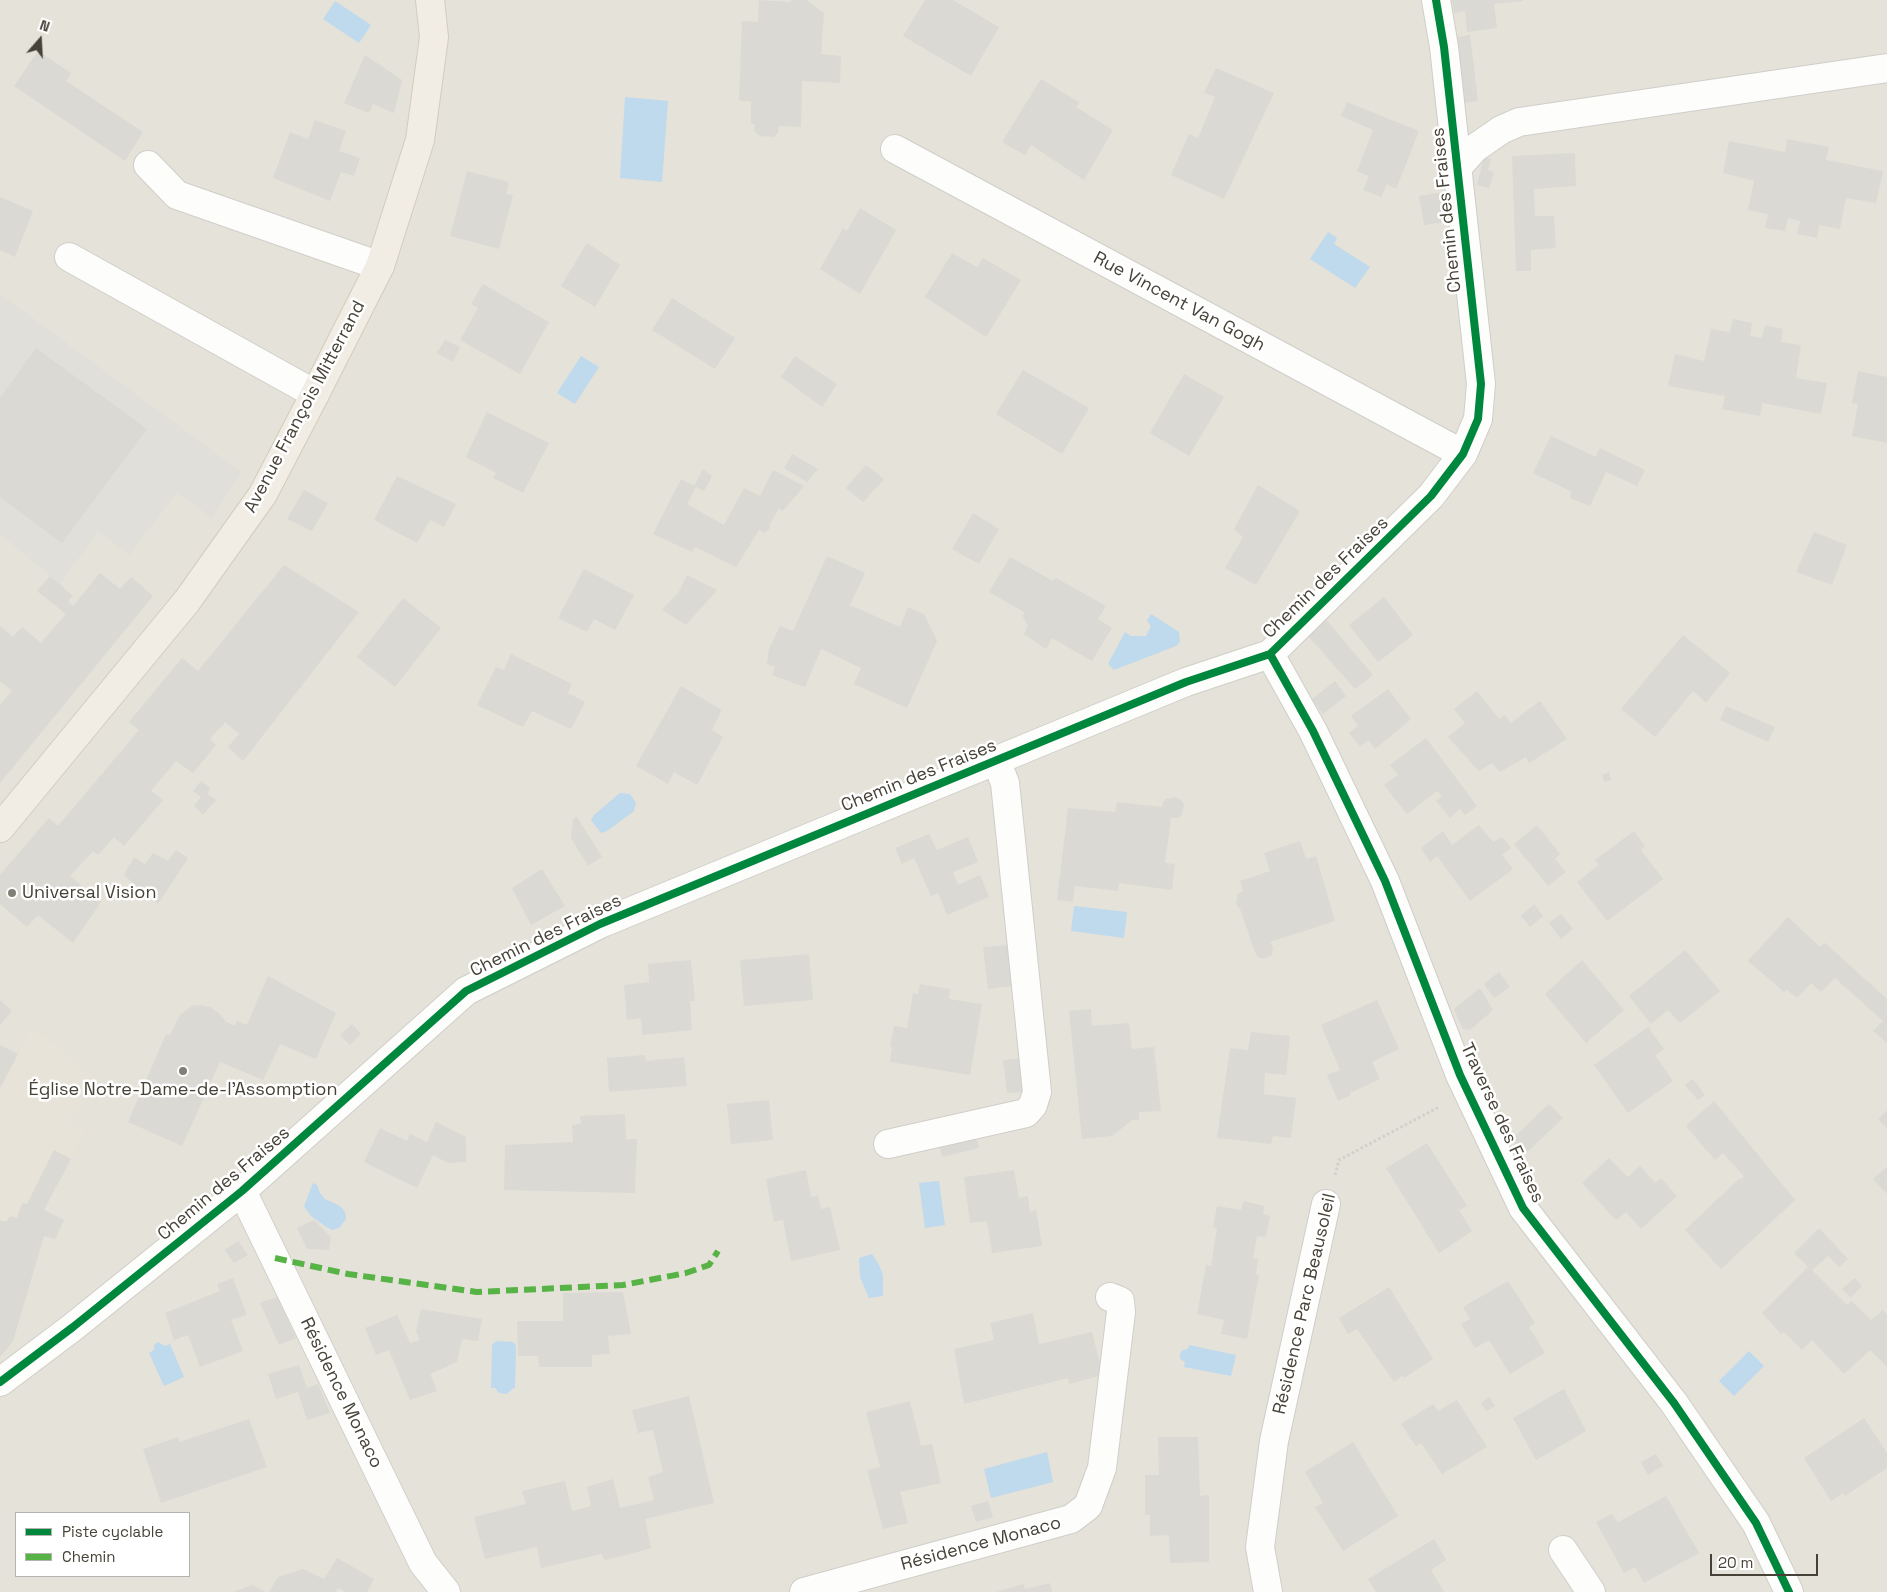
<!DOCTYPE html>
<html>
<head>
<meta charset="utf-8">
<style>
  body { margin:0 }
  #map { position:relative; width:1887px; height:1592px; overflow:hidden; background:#f1f0ec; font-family:"Space Grotesk",sans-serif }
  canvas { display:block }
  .legend { position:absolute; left:15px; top:1512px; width:175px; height:65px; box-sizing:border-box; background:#fff; border:1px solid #b5b3af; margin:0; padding:6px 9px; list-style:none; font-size:15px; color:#474238 }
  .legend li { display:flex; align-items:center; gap:10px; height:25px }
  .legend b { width:25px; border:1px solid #b5b3af }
  .north { position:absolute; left:15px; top:15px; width:50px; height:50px; -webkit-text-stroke:4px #fff; paint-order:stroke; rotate:19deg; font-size:14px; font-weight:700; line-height:20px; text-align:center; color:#474238 }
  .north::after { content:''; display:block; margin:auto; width:18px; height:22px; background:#474238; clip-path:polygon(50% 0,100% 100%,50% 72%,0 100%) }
  .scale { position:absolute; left:1710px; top:1554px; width:108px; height:22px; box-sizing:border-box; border:2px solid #474238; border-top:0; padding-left:6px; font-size:15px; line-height:18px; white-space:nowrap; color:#474238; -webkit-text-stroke:4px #fff; paint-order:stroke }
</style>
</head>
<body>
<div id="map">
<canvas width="1887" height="1592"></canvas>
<ul class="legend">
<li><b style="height:6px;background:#00873e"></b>Piste cyclable</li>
<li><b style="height:6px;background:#57b346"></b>Chemin</li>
</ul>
<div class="north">N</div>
<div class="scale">20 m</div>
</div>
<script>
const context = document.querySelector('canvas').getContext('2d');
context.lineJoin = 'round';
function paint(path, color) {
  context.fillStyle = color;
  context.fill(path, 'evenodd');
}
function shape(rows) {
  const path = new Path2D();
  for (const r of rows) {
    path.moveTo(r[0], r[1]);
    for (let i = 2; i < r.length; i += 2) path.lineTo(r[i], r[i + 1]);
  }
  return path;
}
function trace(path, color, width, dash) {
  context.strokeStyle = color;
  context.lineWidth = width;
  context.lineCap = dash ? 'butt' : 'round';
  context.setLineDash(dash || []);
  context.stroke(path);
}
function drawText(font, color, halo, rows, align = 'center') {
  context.font = font + ' "Space Grotesk",sans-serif';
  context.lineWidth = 5;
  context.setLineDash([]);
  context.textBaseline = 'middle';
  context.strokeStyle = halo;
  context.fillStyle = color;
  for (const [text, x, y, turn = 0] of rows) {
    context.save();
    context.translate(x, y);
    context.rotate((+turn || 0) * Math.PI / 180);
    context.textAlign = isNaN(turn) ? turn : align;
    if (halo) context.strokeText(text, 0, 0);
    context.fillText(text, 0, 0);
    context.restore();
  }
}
paint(shape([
  [0,0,1887,0,1887,1592,0,1592],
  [16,1513,189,1513,189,1576,16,1576]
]), '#e5e2d9');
paint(shape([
  [0,294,241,472,212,518,177,492,129,555,98,531,60,584,0,534]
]), '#e1dfda');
paint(shape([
  [32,1026,86,1072,90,1077,90,1082,71,1123,82,1129,84,1132,44,1210,64,1220,55,1239,44,1236,13,1341,0,1357,0,1088]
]), '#e7e3d8');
paint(shape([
  [335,1,371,25,359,43,323,19],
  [625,97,668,101,662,182,620,178],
  [1328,232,1337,238,1334,244,1370,267,1355,288,1310,259],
  [581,356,599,367,575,404,557,393],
  [1151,614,1179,632,1180,642,1176,646,1114,670,1108,664,1125,632,1131,636,1146,636,1151,626,1147,621],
  [620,793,630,794,636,803,634,811,607,831,601,833,591,820,594,815],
  [1074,906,1127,912,1124,938,1071,931],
  [939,1181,945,1225,925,1228,919,1183],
  [313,1183,317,1185,320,1193,325,1199,340,1206,345,1212,346,1219,339,1228,332,1230,325,1226,311,1216,304,1206],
  [872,1254,879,1265,883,1275,883,1296,869,1298,860,1277,859,1258],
  [496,1341,513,1342,516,1346,515,1388,512,1389,507,1394,499,1393,495,1388,491,1388,492,1345],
  [158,1342,165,1346,170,1344,184,1377,164,1386,149,1353,154,1350,154,1345],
  [1189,1345,1236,1355,1231,1376,1184,1367,1185,1362,1180,1359,1180,1354,1183,1350,1188,1349],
  [1749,1351,1764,1366,1734,1396,1719,1381],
  [1047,1452,1053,1482,991,1498,984,1469]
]), '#bfd9ed');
paint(shape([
  [759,0,791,2,791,0,807,0,824,13,821,54,841,56,840,83,802,81,801,127,779,126,778,133,774,137,760,136,754,131,755,124,751,124,751,102,739,100,742,21,758,22],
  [925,0,953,0,999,27,971,76,903,36],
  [1452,0,1522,0,1523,1,1494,4,1497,28,1467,32,1465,11,1454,13],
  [1470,35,1478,101,1464,103,1457,37],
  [38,51,71,73,66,81,143,132,125,161,14,86],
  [365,55,402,80,394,113,373,104,369,113,344,103],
  [1216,68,1274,93,1224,199,1171,175,1189,134,1198,138,1215,97,1204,93],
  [1041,79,1079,102,1076,107,1113,130,1084,180,1031,145,1025,155,1002,142],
  [1347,102,1419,131,1396,189,1387,184,1381,197,1363,190,1369,176,1357,171,1373,130,1341,116],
  [315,120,346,131,339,151,360,158,354,176,341,172,330,201,273,178,290,132,308,139],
  [1787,139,1829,147,1826,160,1883,171,1876,203,1846,198,1840,229,1819,225,1817,238,1797,234,1800,221,1788,218,1785,231,1765,228,1768,214,1748,210,1754,181,1723,173,1729,141,1785,152],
  [1575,153,1576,186,1534,189,1535,216,1554,216,1556,248,1531,250,1531,271,1516,271,1512,156],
  [1484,157,1491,159,1488,170,1494,172,1489,188,1477,185],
  [467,171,509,182,506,194,513,195,499,249,450,236],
  [1445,192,1450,221,1424,225,1419,196],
  [0,197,33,211,15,257,0,250],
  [860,208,896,230,860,294,820,269,843,228,847,231],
  [587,243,620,265,595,307,561,286],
  [952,253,977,267,983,258,1021,280,986,337,925,297],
  [483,284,549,322,520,374,460,340,478,308,471,304],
  [672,298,735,338,715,369,652,330],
  [1733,319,1752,323,1750,336,1762,338,1765,325,1783,329,1781,342,1801,345,1796,378,1827,383,1821,414,1762,403,1760,416,1722,409,1725,396,1668,386,1675,354,1704,361,1711,329,1730,332],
  [445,340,460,347,453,362,437,353],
  [36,348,147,429,62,543,0,497,0,398],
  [795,356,837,384,822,407,781,377],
  [1023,370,1089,408,1062,454,996,414],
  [1858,371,1887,377,1887,443,1852,436,1858,404,1852,403],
  [1184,374,1224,397,1189,456,1150,433],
  [487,412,549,443,523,493,493,478,496,473,466,457],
  [1551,436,1596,457,1600,448,1645,470,1637,486,1606,472,1590,506,1570,498,1572,492,1533,473],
  [792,454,818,469,807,482,784,468],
  [866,465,884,479,863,502,846,488],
  [703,469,712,476,704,491,696,487,687,504,724,525,744,488,760,496,773,470,804,486,783,511,779,508,769,526,771,527,765,533,759,530,736,567,695,547,692,552,653,534,681,479,694,486],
  [397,476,456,504,444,527,430,520,417,543,374,520],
  [1258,485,1300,511,1256,585,1225,568,1243,537,1234,529],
  [304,490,328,503,312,531,287,519],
  [973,513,999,529,979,564,952,549],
  [1814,532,1847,545,1832,585,1796,572],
  [827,556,865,573,850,605,900,627,908,607,924,614,937,641,907,708,854,684,861,668,821,649,805,687,772,675,775,667,767,664,769,649,780,626,793,631],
  [1010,557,1053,581,1056,578,1106,606,1098,619,1112,628,1092,661,1052,638,1046,649,1024,634,1028,626,1023,617,1024,612,989,592],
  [284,565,359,612,243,761,228,747,239,734,225,722,210,739,216,745,193,773,176,761,151,791,163,800,124,846,114,837,98,855,93,851,70,876,101,902,73,943,38,915,27,927,0,904,0,875,49,818,58,826,139,730,129,722,182,658,198,671],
  [584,569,634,595,615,630,594,619,587,632,558,618],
  [100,573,120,589,131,577,153,596,0,783,0,705,12,691,0,681,0,626,13,637,22,627,41,643,66,614,37,591,50,576,73,596,68,601,73,606],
  [687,575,717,590,686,625,662,610,678,593],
  [1384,597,1413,635,1378,662,1349,625],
  [403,598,441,628,395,687,357,657],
  [1322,615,1373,675,1355,689,1309,637,1310,635,1305,629],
  [1683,635,1730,673,1706,703,1693,691,1655,737,1621,709],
  [511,654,572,684,568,693,585,702,571,729,532,711,523,727,477,705,496,667,504,670],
  [1335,681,1346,696,1323,714,1312,699],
  [681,686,722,710,712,730,723,737,697,785,674,772,668,784,636,766],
  [1388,689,1411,719,1375,749,1369,740,1360,746,1349,733,1358,726,1351,716],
  [1477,691,1499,719,1505,715,1511,723,1540,701,1567,739,1529,763,1526,757,1500,772,1492,763,1479,771,1448,737,1465,723,1454,709],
  [1726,706,1775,727,1768,742,1720,720],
  [1426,738,1477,806,1465,815,1460,809,1450,818,1436,801,1442,796,1437,791,1407,814,1384,785,1398,775,1390,765],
  [1609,772,1611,780,1604,782,1602,775],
  [201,781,210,788,208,794,216,800,203,815,194,806,201,797,193,791],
  [1175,797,1181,800,1184,805,1182,814,1179,818,1171,818,1165,863,1175,864,1172,890,1119,883,1118,891,1075,886,1073,902,1057,900,1068,808,1115,812,1117,802,1162,807,1163,802,1166,799],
  [577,817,602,857,588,866,571,838,573,819],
  [1479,825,1493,842,1502,837,1510,847,1511,848,1502,855,1513,869,1470,901,1437,856,1430,862,1421,848,1443,831,1452,845],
  [1537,825,1560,854,1555,859,1566,872,1548,886,1514,844],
  [1634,831,1645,846,1641,850,1663,879,1607,921,1577,882,1599,865,1595,860],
  [929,834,937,850,968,837,978,862,953,872,958,885,980,875,989,897,947,915,938,893,931,896,914,858,902,864,895,848],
  [1300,841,1306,859,1316,856,1335,921,1270,942,1273,948,1272,955,1263,959,1258,957,1255,952,1240,909,1236,904,1238,894,1243,891,1240,881,1270,871,1264,853],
  [176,850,188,858,158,904,124,875,134,857,145,864,153,853,168,861],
  [542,869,565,906,531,925,512,888],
  [1534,904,1543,916,1530,927,1521,916],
  [1561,914,1573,929,1561,939,1549,923],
  [1788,917,1820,947,1825,943,1887,999,1887,1043,1873,1031,1883,1021,1835,978,1821,992,1811,983,1797,998,1787,990,1784,992,1748,961],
  [1010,945,1014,986,988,989,983,947],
  [1685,950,1720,991,1680,1023,1668,1010,1651,1024,1629,996],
  [809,954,813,1000,744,1006,740,960],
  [691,960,695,1001,690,1001,692,1030,642,1035,641,1018,627,1020,624,985,649,982,648,964],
  [1582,960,1624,1010,1586,1043,1545,994],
  [1499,972,1510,987,1494,998,1484,984],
  [268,976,336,1013,316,1059,280,1044,263,1080,220,1062,182,1146,128,1122,166,1034,170,1035,180,1015,192,1006,201,1005,210,1007,219,1013,225,1021,235,1026,237,1021,247,1025],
  [920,984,950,989,949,999,982,1004,970,1075,890,1062,892,1047,890,1047,894,1026,907,1028,913,993,918,994],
  [1480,988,1493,1010,1470,1030,1463,1029,1454,1009],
  [0,1000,12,1011,0,1025],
  [1377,1000,1399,1049,1372,1062,1380,1079,1350,1093,1351,1095,1338,1101,1327,1075,1340,1070,1321,1025],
  [1091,1009,1092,1026,1129,1023,1132,1049,1154,1047,1161,1111,1139,1112,1139,1120,1132,1120,1112,1136,1082,1139,1069,1011],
  [352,1024,361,1034,350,1045,340,1035],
  [1648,1027,1664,1049,1655,1055,1673,1081,1628,1113,1594,1065],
  [1251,1032,1290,1036,1286,1075,1265,1073,1264,1094,1296,1098,1291,1138,1273,1136,1271,1144,1217,1138,1230,1048,1248,1050],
  [0,1045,18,1054,0,1088],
  [645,1055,646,1061,684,1057,687,1086,609,1092,607,1058],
  [1021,1058,1025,1092,1007,1093,1003,1060],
  [1693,1079,1705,1095,1698,1100,1685,1085],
  [769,1100,773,1140,731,1144,727,1104],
  [1714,1101,1795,1200,1721,1269,1685,1230,1740,1178,1741,1180,1744,1176,1723,1153,1715,1160,1686,1126],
  [1549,1104,1563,1118,1521,1158,1512,1139],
  [1887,1110,1887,1128,1878,1119],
  [625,1114,626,1139,637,1139,635,1193,504,1190,505,1145,573,1142,572,1125,581,1124,580,1116],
  [436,1122,466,1137,466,1162,448,1163,433,1155,417,1188,364,1162,380,1128,407,1141,410,1134,427,1142],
  [975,1132,979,1148,942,1157,938,1141],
  [1427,1143,1467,1206,1459,1210,1472,1231,1439,1253,1386,1168],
  [54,1150,71,1159,44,1210,64,1220,55,1239,44,1236,13,1341,0,1357,0,1220,6,1222,10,1216,17,1218,22,1203,27,1204],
  [1609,1158,1628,1177,1640,1166,1655,1183,1661,1178,1677,1196,1641,1229,1626,1212,1616,1220,1582,1183],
  [1887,1167,1887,1194,1873,1179],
  [806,1170,811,1197,818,1196,821,1209,830,1207,840,1250,791,1261,783,1220,774,1222,766,1179],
  [1014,1170,1019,1198,1028,1196,1030,1212,1036,1210,1042,1246,992,1253,987,1221,970,1223,964,1177],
  [1244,1201,1264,1206,1263,1214,1270,1216,1266,1237,1257,1236,1253,1258,1258,1259,1256,1275,1259,1275,1247,1339,1221,1334,1224,1320,1197,1314,1206,1265,1211,1266,1217,1228,1213,1227,1217,1206,1241,1210],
  [314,1220,331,1237,329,1250,307,1249,297,1228],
  [1819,1228,1848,1259,1839,1267,1828,1256,1812,1270,1847,1305,1852,1301,1871,1320,1883,1310,1887,1315,1887,1367,1870,1350,1844,1374,1812,1340,1802,1350,1784,1332,1781,1334,1762,1313,1808,1267,1794,1253],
  [238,1241,248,1255,234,1263,225,1250],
  [233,1278,247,1315,231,1320,243,1351,200,1367,188,1335,174,1340,165,1313,220,1291,217,1284],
  [1855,1278,1862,1286,1851,1298,1842,1289],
  [1508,1281,1535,1323,1529,1327,1545,1353,1510,1374,1489,1340,1475,1348,1461,1324,1470,1319,1463,1307],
  [1389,1287,1433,1359,1404,1378,1402,1376,1394,1382,1357,1329,1348,1334,1339,1318],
  [623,1292,631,1334,608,1336,610,1354,592,1355,592,1367,539,1367,538,1356,518,1356,517,1321,563,1321,563,1293],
  [277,1297,296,1338,279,1345,260,1303],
  [421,1309,482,1319,478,1341,462,1339,457,1362,430,1374,437,1391,410,1400,389,1350,376,1355,365,1328,397,1315,410,1343,420,1340,416,1331],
  [1033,1313,1039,1344,1092,1332,1103,1375,1069,1384,1068,1378,964,1404,954,1349,994,1340,990,1323],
  [299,1365,307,1388,318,1384,330,1413,307,1420,298,1392,276,1399,268,1374],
  [1564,1389,1586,1431,1536,1460,1513,1418],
  [689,1396,714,1503,645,1519,651,1548,630,1554,604,1560,602,1554,541,1568,537,1547,485,1559,474,1517,526,1504,522,1491,565,1481,572,1511,591,1506,587,1487,613,1479,620,1508,654,1500,648,1477,663,1472,653,1430,638,1433,632,1410],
  [1489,1397,1495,1406,1486,1411,1481,1403],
  [1457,1400,1487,1447,1442,1474,1421,1443,1416,1446,1401,1424,1433,1404,1438,1411],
  [910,1401,921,1446,932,1444,941,1483,900,1492,908,1523,883,1529,867,1470,880,1467,866,1412],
  [1864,1418,1887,1453,1887,1468,1845,1496,1843,1493,1831,1501,1804,1458],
  [249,1419,267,1467,161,1503,143,1449,178,1437,179,1442],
  [1158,1437,1198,1437,1200,1496,1209,1495,1209,1562,1170,1563,1169,1535,1150,1536,1150,1515,1145,1515,1145,1475,1159,1475],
  [1353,1442,1398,1516,1343,1551,1315,1507,1323,1503,1305,1472],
  [1656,1454,1663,1466,1648,1475,1641,1462],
  [1666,1496,1699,1553,1644,1583,1635,1567,1624,1573,1596,1522,1612,1514,1618,1522],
  [988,1501,993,1517,976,1522,971,1506],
  [1434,1539,1446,1560,1431,1570,1444,1592,1376,1592,1368,1579],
  [337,1558,374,1579,367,1592,346,1592,338,1588,336,1592,269,1592,278,1577,303,1569,324,1579],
  [1050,1583,1052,1592,996,1592,1023,1584,1025,1589],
  [252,1585,266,1592,233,1592]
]), '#dbd9d4');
const minor = shape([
  [895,149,1463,454],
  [148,165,177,195,380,266],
  [1457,168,1475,148,1501,130,1519,122,1887,68],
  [69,257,315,394],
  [1270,654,1313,731,1385,881,1460,1075,1523,1208,1674,1403,1756,1523,1789,1592],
  [888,1144,1026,1113,1033,1105,1037,1092,1005,783,996,760],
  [242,1191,423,1563,446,1592],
  [0,1382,73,1327,242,1191,466,991,600,924,1186,682,1270,654,1431,496,1463,454,1478,419,1481,384,1444,47,1436,0],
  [1563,1550,1591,1592],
  [804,1592,1071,1519,1088,1506,1102,1468,1121,1312,1120,1301,1110,1297],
  [1268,1592,1260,1547,1274,1441,1326,1204]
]);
const major = shape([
  [0,828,187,601,263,494,315,394,380,266,420,140,434,37,430,0]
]);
trace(minor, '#cfcec9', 30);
trace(major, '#d2ccba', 30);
trace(shape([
  [1335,1175,1339,1160,1439,1107]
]), '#d1d0cb', 3, [2.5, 2.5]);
trace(minor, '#fdfdfc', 28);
trace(major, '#f1ede5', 28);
trace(shape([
  [275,1258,348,1274,477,1292,623,1285,686,1273,709,1265,718,1251]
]), '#57b346', 6, [12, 6]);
trace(shape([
  [1270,654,1313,731,1385,881,1460,1075,1523,1208,1674,1403,1756,1523,1789,1592],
  [0,1382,73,1327,242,1191,466,991,600,924,1186,682,1270,654,1431,496,1463,454,1478,419,1481,384,1444,47,1436,0]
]), '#00873e', 8);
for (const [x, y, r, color] of [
  [12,893,5,"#827f77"],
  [183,1071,5,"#827f77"]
]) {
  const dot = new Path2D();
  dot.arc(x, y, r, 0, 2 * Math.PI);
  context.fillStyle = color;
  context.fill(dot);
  trace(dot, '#fff', 2);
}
drawText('18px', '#474238', '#fff', [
  ["Chemin des Fraises",1447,210,-96],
  ["Rue Vincent Van Gogh",1179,302,28],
  ["Avenue François Mitterrand",305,407,-62],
  ["Chemin des Fraises",1326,578,-44],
  ["Chemin des Fraises",919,776,-22],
  ["Chemin des Fraises",546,936,-26],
  ["Traverse des Fraises",1502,1123,65],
  ["Chemin des Fraises",224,1184,-40],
  ["Résidence Parc Beausoleil",1305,1304,-77],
  ["Résidence Monaco",341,1393,64],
  ["Résidence Monaco",981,1544,-15]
]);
drawText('18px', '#474238', '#fff', [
  ["Universal Vision",22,893],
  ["Église Notre-Dame-de-l'Assomption",183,1090,"center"]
], 'left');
</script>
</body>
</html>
